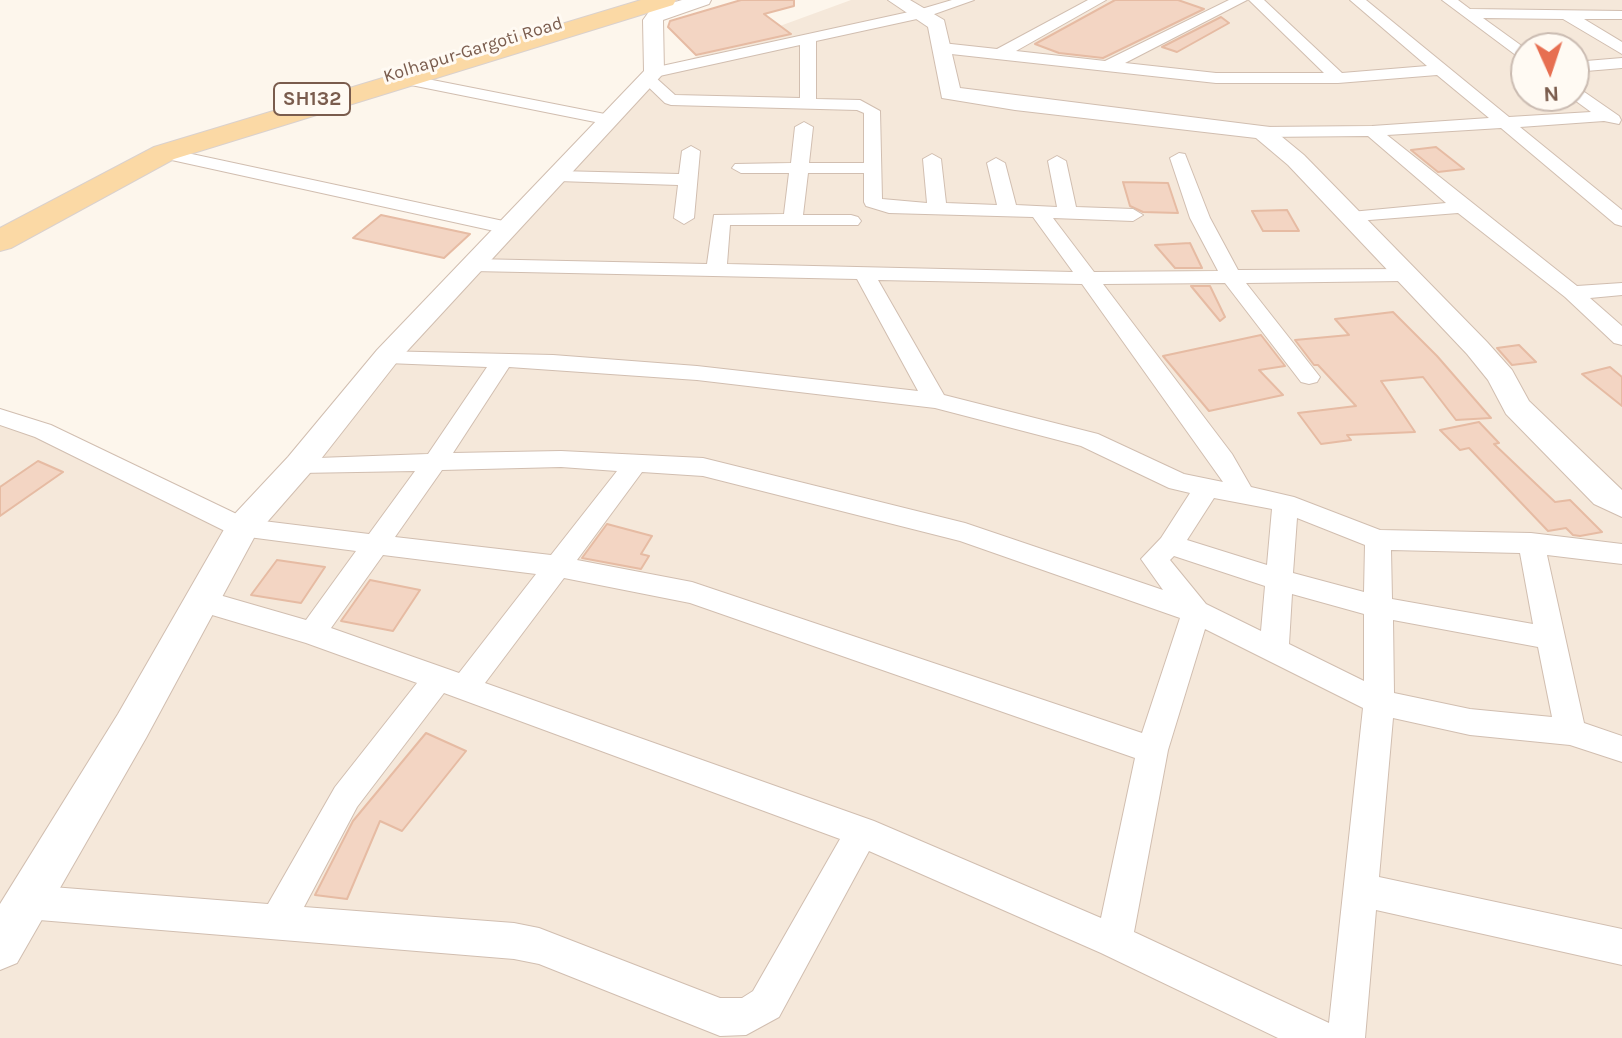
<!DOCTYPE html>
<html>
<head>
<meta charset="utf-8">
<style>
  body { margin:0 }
  #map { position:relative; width:1622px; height:1038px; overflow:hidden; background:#fdf6ec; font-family:Karla,sans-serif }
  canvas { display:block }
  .north { position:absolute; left:1510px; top:32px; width:80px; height:80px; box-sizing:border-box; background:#fffaf3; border:2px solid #cabbb1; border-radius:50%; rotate:177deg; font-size:22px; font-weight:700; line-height:32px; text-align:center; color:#7a5c4d }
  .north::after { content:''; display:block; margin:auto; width:28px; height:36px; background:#e76f51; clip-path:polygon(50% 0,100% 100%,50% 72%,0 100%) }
</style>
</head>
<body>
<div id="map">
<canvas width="1622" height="1038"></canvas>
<div class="north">N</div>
</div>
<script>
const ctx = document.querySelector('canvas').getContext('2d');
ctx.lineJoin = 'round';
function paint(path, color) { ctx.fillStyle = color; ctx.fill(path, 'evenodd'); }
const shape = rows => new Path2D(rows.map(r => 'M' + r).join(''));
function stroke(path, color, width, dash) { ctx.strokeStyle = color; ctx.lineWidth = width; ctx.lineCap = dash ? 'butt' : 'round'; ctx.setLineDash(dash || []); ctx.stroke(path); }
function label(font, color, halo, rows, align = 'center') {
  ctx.font = font + ' Karla,sans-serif'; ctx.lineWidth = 6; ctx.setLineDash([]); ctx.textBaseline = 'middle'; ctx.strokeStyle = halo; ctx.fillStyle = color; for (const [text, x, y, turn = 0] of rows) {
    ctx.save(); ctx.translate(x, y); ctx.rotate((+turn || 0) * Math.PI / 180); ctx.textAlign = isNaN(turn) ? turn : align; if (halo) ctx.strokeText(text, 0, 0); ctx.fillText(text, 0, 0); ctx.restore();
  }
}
const residential = shape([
  [851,0,1622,0,1622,1038,0,1038,0,426,26,425,243,528,654,72],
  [1526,48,1574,48,1574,96,1526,96]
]);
const building = shape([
  [741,0,794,0,794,6,764,14,791,34,696,55,668,27,670,21,741,0],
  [1115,0,1178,0,1204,9,1103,58,1059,53,1035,44,1115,0],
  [1221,17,1229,23,1177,52,1162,47,1221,17],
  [1436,147,1464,169,1438,172,1411,150,1436,147],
  [1123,182,1168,183,1178,213,1143,212,1130,206,1123,182],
  [1287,210,1299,231,1263,231,1252,211,1287,210],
  [381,215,470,234,444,258,353,238,381,215],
  [1190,243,1202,268,1175,268,1155,245,1190,243],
  [1191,286,1210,286,1225,317,1220,321,1191,286],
  [1393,312,1437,356,1491,418,1456,420,1423,377,1381,381,1415,432,1347,435,1351,440,1321,444,1298,413,1356,406,1318,365,1314,365,1295,340,1349,335,1335,319,1393,312],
  [1261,335,1285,366,1259,370,1283,395,1209,411,1163,356,1261,335],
  [1519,345,1536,362,1512,365,1497,348,1519,345],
  [1610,367,1622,377,1622,406,1582,374,1610,367],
  [1479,422,1499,443,1494,444,1555,502,1570,500,1602,532,1580,536,1573,535,1566,528,1548,531,1469,448,1460,450,1440,430,1479,422],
  [38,461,63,472,0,516,0,487,38,461],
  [607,524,652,536,641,554,649,556,641,569,582,558,607,524],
  [277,560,325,567,301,603,251,595,277,560],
  [370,580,420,590,393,631,341,621,370,580],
  [426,733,466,751,402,831,380,821,347,899,315,895,353,821,426,733]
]);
const minor = shape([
  [952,0,974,0,926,17,816,41,816,99,860,100,880,111,882,199,927,203,923,159,932,154,941,159,946,203,997,205,987,163,996,158,1005,163,1016,205,1057,207,1048,161,1057,156,1066,161,1076,207,1133,209,1143,215,1133,221,1053,218,1094,272,1218,271,1190,218,1170,158,1179,153,1185,154,1210,218,1238,270,1404,269,1414,275,1404,281,1246,283,1320,377,1317,382,1309,384,1301,382,1225,283,1103,284,1232,454,1251,487,1294,497,1380,530,1531,533,1622,544,1622,564,1547,555,1584,723,1622,736,1622,762,1570,745,1470,735,1393,718,1379,877,1622,929,1622,965,1376,910,1365,1038,1278,1038,1101,953,869,851,779,1017,746,1035,720,1036,539,964,514,959,27,919,15,914,10,902,15,890,27,885,268,904,335,787,417,683,306,643,192,609,188,601,192,593,202,590,306,620,356,551,233,535,35,437,0,425,0,409,51,425,247,519,369,534,415,471,299,473,290,471,287,465,290,459,428,454,487,367,387,363,379,361,376,356,379,351,553,355,697,366,918,391,857,279,473,271,463,265,473,259,707,264,714,215,784,214,789,173,741,173,732,168,735,164,791,163,795,127,804,122,813,127,809,163,864,163,864,113,857,110,671,105,665,103,640,79,648,74,648,69,918,10,952,0],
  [800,45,800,98,675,95,655,77,800,45],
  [808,173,864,173,864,202,866,206,889,213,1033,217,1073,272,727,264,730,225,858,225,861,221,858,217,851,215,803,215,808,173],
  [878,280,1082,284,1223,482,1184,474,1098,434,944,395,878,280],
  [509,367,697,380,935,408,1081,446,1169,488,1190,493,1161,538,1141,559,1163,590,965,523,703,458,561,451,453,453,509,367],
  [561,467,617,471,551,555,395,537,442,470,561,467],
  [642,472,703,476,960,541,1180,618,1142,733,692,582,577,560,642,472],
  [1214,498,1272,509,1267,565,1187,540,1214,498],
  [1297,518,1365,545,1364,592,1293,573,1297,518],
  [1391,550,1520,553,1533,624,1392,599,1391,550],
  [383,555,536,574,459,673,331,628,383,555],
  [1174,556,1265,586,1261,631,1206,604,1170,560,1174,556],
  [564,578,690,603,1135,758,1101,918,874,821,485,683,564,578],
  [1292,594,1364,614,1364,681,1289,644,1292,594],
  [1393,620,1538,647,1552,717,1470,709,1394,693,1393,620],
  [1205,629,1363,708,1329,1023,1134,932,1168,750,1205,629],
  [444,693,840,839,753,991,742,998,720,998,539,928,514,923,304,907,357,807,444,693],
  [1088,0,1106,0,1016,51,1105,61,1229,0,1247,0,1125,63,1216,73,1324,73,1249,0,1264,0,1342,73,1427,66,1350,0,1366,0,1509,117,1591,112,1569,96,1574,96,1574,87,1580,89,1619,116,1621,120,1619,124,1604,121,1520,127,1622,210,1622,226,1615,224,1501,128,1387,135,1577,286,1622,283,1622,295,1590,298,1622,326,1622,345,1614,343,1565,297,1458,213,1344,222,1341,218,1351,212,1446,203,1368,136,1262,137,1253,132,1262,127,1372,126,1489,118,1437,75,1338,83,1216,83,942,53,934,48,942,43,997,49,1088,0],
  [1442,0,1458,0,1470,9,1622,11,1622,19,1584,19,1622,42,1622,54,1563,19,1483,18,1526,49,1526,61,1521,59,1442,0],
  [1622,58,1622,68,1574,72,1574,62,1622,58],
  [402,74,610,115,618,120,610,125,396,82,396,76,402,74],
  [691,146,700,151,694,218,684,224,674,218,678,185,558,181,549,176,558,171,679,174,682,151,691,146],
  [164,148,508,222,518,228,508,234,158,157,155,153,158,149,164,148]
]);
const tertiary = shape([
  [682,0,711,0,709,4,663,20,664,72,661,76,397,362,310,473,255,536,146,738,17,963,0,970,0,904,118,714,230,519,288,457,377,350,644,71,643,20,651,9,682,0],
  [888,0,910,0,944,20,960,88,1270,127,1304,155,1487,342,1512,370,1529,401,1622,490,1622,517,1594,504,1506,414,1488,380,1467,354,1288,165,1256,138,1015,110,942,98,928,27,888,0]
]);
const primary = shape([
  [641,0,676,0,673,5,174,159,11,248,0,251,0,228,154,147,641,0]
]);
const farStreetnames = [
  ["Kolhapur-Gargoti Road",473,50,-17]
];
const shields = [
  [312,99,76]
];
const shieldNames = [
  ["SH132",312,99]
];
paint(residential, '#f5e8da');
paint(building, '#f3d5c3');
stroke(building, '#e6bba3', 2);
stroke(minor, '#d1beb0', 2);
stroke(tertiary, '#d1beb0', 2);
stroke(primary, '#dad1cd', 2);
paint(minor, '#fff');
paint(tertiary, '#fff');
paint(primary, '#fbd9a5');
label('18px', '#7a5c4d', '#fffaf3', farStreetnames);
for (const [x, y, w] of shields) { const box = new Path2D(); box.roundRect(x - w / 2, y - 16, w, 32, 6); ctx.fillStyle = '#fffaf3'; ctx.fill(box); stroke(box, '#7a5c4d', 2); }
label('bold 20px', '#7a5c4d', null, shieldNames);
</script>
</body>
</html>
